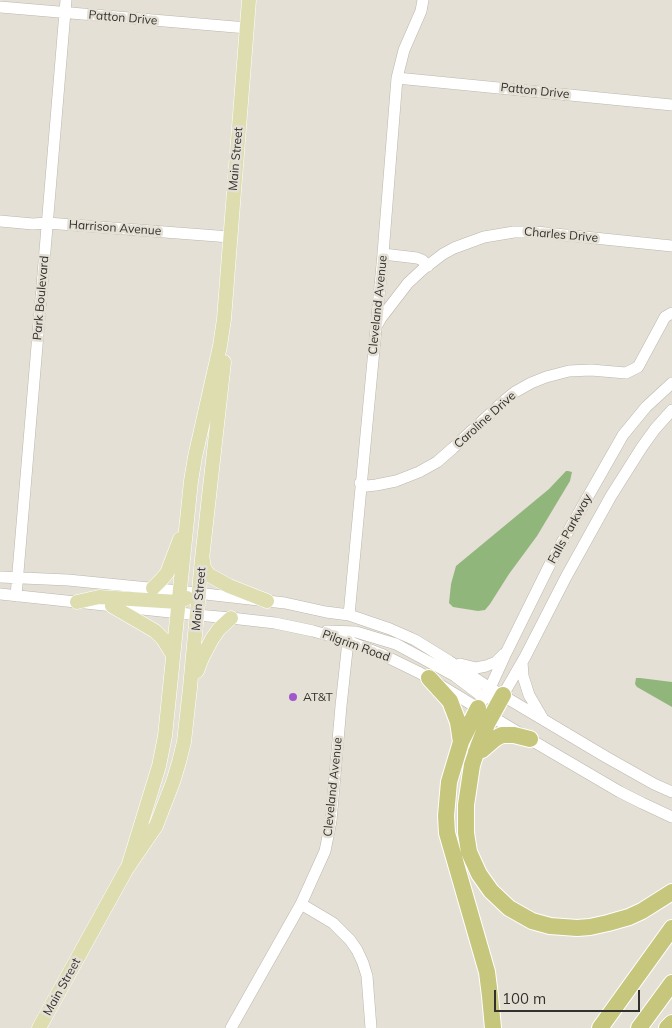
<!DOCTYPE html>
<html>
<head>
<meta charset="utf-8">
<style>
  body { margin:0 }
  #map { position:relative; width:672px; height:1028px; overflow:hidden; background:#e5e0d5; font-family:Mulish,sans-serif }
  canvas { display:block }
  .scale { position:absolute; left:494px; top:990px; width:146px; height:22px; box-sizing:border-box; border:2px solid #32302c; border-top:0; padding-left:6px; font-size:15px; line-height:18px; white-space:nowrap; color:#32302c; -webkit-text-stroke:4px #e5e0d5; paint-order:stroke }
</style>
</head>
<body>
<div id="map">
<canvas width="672" height="1028"></canvas>
<div class="scale">100 m</div>
</div>
<script>
const ctx = document.querySelector('canvas').getContext('2d');
ctx.lineJoin = 'round';
function paint(path, color) { ctx.fillStyle = color; ctx.fill(path, 'evenodd'); }
const shape = rows => new Path2D(rows.map(r => 'M' + r).join(''));
function stroke(path, color, width, dash) { ctx.strokeStyle = color; ctx.lineWidth = width; ctx.lineCap = dash ? 'butt' : 'round'; ctx.setLineDash(dash || []); ctx.stroke(path); }
function label(font, color, halo, rows, align = 'center') {
  ctx.font = font + ' Mulish,sans-serif'; ctx.lineWidth = 5; ctx.setLineDash([]); ctx.textBaseline = 'middle'; ctx.strokeStyle = halo; ctx.fillStyle = color; for (const [text, x, y, turn = 0] of rows) {
    ctx.save(); ctx.translate(x, y); ctx.rotate((+turn || 0) * Math.PI / 180); ctx.textAlign = isNaN(turn) ? turn : align; if (halo) ctx.strokeText(text, 0, 0); ctx.fillText(text, 0, 0); ctx.restore();
  }
}
const water = shape([
  [566,471,568,471,572,472,570,481,537,536,509,574,490,604,485,610,478,611,453,607,449,603,451,584,456,566,549,489],
  [636,678,640,678,672,682,672,707,637,687,635,684]
]);
const minor = shape([
  [0,7,247,28],
  [397,78,672,105],
  [0,221,33,224,47,223,230,237],
  [383,254,417,258,422,260,428,266],
  [377,325,381,318,408,283,422,270,443,254,454,248,484,237,514,232,536,232,672,246],
  [360,483,367,486,376,485,396,481,419,472,437,462,453,448,504,401,515,392,531,383,546,377,569,371,591,370,626,373,638,367,665,317,672,313],
  [0,577,68,580,179,591,285,603,326,612,349,615,390,629,415,640,449,661,490,688,606,757,654,784,672,792],
  [0,594,208,616,231,618,275,623,313,631,348,641,381,654,420,673,509,727,620,792,642,803,672,817],
  [16,596,66,0],
  [349,615,383,254,397,78,404,50,421,11,423,0],
  [327,631,356,632,396,644,455,676,484,698,489,698],
  [522,662,523,676,529,695,543,719],
  [460,664,476,668,486,666,496,662,504,654],
  [503,695,525,657,566,577,611,496,642,447,655,429,672,410],
  [478,708,490,688,506,653,553,558,623,435,646,407,672,383],
  [301,904,333,923,350,940,357,950,363,963,367,976,371,1028],
  [231,1028,301,904,325,851,331,821,341,706,348,641]
]);
const major = shape([
  [203,561,204,568,209,575,229,586,267,601],
  [153,588,162,579,167,573,180,539],
  [77,602,99,597,178,602,187,598],
  [112,606,155,631,163,639,173,655],
  [197,671,202,658,212,639,219,629,231,618],
  [128,867,159,766,165,736,191,481,195,457,220,346,224,319,249,0],
  [39,1028,126,870,145,842,156,826,173,782,179,762,184,742,190,688,202,559,224,362]
]);
const highway = shape([
  [429,678,450,701,458,722,461,742],
  [503,695,487,724,478,747,472,765,466,805,466,833,469,852,479,874,491,891,509,908,532,921,550,926,577,928,590,927,608,923,629,917,642,911,672,892],
  [478,708,461,742,449,782,446,816,447,833,487,972,490,996,493,1028],
  [476,752,482,750,496,738,502,735,514,735,530,739],
  [600,1028,672,928],
  [639,1028,672,983],
  [667,1028,672,1023]
]);
const markers = [
  [293,697,5,"#a057cb"]
];
const streetNames = [
  ["Patton Drive",123,18,5],
  ["Patton Drive",535,91,6],
  ["Main Street",236,159,-85],
  ["Harrison Avenue",115,228,4],
  ["Charles Drive",561,235,5],
  ["Park Boulevard",41,298,-85],
  ["Cleveland Avenue",378,305,-84],
  ["Caroline Drive",485,420,-42],
  ["Falls Parkway",570,529,-61],
  ["Main Street",199,599,-85],
  ["Pilgrim Road",356,646,20],
  ["Cleveland Avenue",333,787,-84],
  ["Main Street",62,987,-61]
];
const poiNames = [
  ["AT&T",303,697]
];
paint(water, '#91b67c');
stroke(minor, '#bbb6ac', 12);
stroke(major, '#fff', 15);
stroke(highway, '#fff', 18);
stroke(minor, '#fff', 11);
stroke(major, '#ddddb0', 14);
stroke(highway, '#c6c67c', 16);
for (const [x, y, r, color] of markers) { const dot = new Path2D(); dot.arc(x, y, r, 0, 2 * Math.PI); ctx.fillStyle = color; ctx.fill(dot); stroke(dot, '#e5e0d5', 2); }
label('12px', '#32302c', '#e5e0d5', streetNames);
label('12px', '#32302c', '#e5e0d5', poiNames, 'left');
</script>
</body>
</html>
